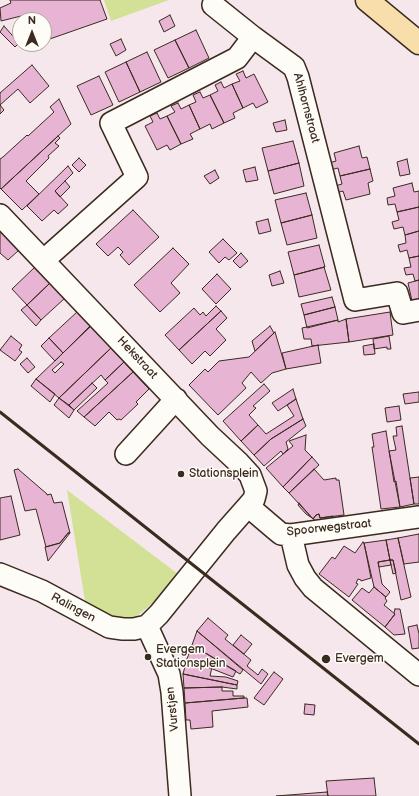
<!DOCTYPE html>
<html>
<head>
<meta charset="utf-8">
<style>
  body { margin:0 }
  #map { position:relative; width:419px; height:796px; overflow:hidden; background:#f6e7ec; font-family:"Balsamiq Sans",sans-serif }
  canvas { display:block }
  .north { position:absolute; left:12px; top:12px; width:40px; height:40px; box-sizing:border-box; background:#fdfcf7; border:1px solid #afa8a0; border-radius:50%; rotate:0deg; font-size:11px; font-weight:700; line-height:16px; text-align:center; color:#3b2a1e }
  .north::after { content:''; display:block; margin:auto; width:14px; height:18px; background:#3b2a1e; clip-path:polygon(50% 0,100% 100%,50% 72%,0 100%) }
</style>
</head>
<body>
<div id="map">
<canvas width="419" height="796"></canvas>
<div class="north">N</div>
</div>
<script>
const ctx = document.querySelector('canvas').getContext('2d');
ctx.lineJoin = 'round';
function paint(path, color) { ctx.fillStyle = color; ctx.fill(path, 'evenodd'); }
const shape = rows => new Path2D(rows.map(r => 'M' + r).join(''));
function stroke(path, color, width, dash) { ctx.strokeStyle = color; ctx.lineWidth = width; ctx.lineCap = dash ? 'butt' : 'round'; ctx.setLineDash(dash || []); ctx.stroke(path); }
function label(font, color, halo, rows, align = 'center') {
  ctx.font = font + ' "Balsamiq Sans",sans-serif'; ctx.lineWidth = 3; ctx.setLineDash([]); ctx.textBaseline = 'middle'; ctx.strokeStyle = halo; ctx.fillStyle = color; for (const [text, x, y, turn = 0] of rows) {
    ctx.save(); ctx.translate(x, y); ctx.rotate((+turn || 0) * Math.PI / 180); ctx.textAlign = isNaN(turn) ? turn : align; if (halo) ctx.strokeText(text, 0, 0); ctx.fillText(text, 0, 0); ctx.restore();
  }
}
const green = shape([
  [104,0,169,0,111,21],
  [67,490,178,574,156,600,137,616,124,623,86,607]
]);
const building = shape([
  [10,0,100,0,107,19,44,41,44,20,23,20,21,16,1,21,0,8,11,3,10,0],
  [170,15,175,26,164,32,159,21,170,15],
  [4,26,19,43,15,47,0,32,4,26],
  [196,30,209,58,189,68,175,40,196,30],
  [121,39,126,50,116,56,110,44,121,39],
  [175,40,189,68,168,78,154,50,175,40],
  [147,52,161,82,140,92,126,62,147,52],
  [126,62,140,92,119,102,105,72,126,62],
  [32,65,49,86,30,103,18,89,0,105,4,110,0,114,0,93,32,65],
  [243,71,246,78,254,74,268,102,256,108,253,103,243,108,232,84,240,81,236,74,243,71],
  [99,76,113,105,91,115,77,86,99,76],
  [221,82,224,88,232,84,243,108,233,113,235,118,224,123,210,95,218,91,215,85,221,82],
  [200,92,203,98,210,95,224,123,212,129,210,124,200,129,189,105,196,102,193,95,200,92],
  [59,99,71,124,1,189,0,188,0,159,3,157,27,135,28,136,54,112,50,107,59,99],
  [178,103,181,109,189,105,200,129,190,134,193,139,181,144,167,116,175,112,171,106,178,103],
  [157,113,160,119,167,116,181,144,170,150,167,145,157,150,145,126,153,122,150,116,157,113],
  [285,120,287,130,276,132,273,123,285,120],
  [58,136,60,138,55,143,59,146,48,156,49,158,26,181,39,194,22,210,1,189,58,136],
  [293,141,299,163,268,171,262,148,293,141],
  [359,146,362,158,367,157,370,169,340,176,338,168,330,170,329,163,336,161,334,153,359,146],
  [79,158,86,165,79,172,72,165,79,158],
  [407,159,410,174,400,176,397,162,407,159],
  [299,163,304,186,274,194,268,171,299,163],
  [68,166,73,173,55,191,68,205,58,214,54,210,42,221,27,206,68,166],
  [255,167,258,180,246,182,243,170,255,167],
  [370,169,373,181,368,183,370,194,346,200,343,191,336,193,335,186,342,184,340,176,370,169],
  [215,170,219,178,210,184,204,176,215,170],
  [65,181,70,187,60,197,55,191,65,181],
  [412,183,414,192,419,191,419,207,397,212,395,204,388,205,387,198,395,196,393,188,412,183],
  [306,193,312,215,281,223,275,200,306,193],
  [419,207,419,231,405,235,403,227,394,229,392,222,399,220,397,212,419,207],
  [133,210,159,237,129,265,120,255,123,252,118,247,108,256,96,244,133,210],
  [312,215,317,238,287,245,281,223,312,215],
  [268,219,271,231,259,234,256,222,268,219],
  [0,230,19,250,8,260,0,253,0,230],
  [419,231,419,256,409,258,407,250,400,252,398,245,406,243,405,235,419,231],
  [223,239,237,253,229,260,225,257,219,263,209,252,223,239],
  [319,245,325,267,294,275,288,252,319,245],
  [173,248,189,264,171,283,180,293,160,312,134,285,173,248],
  [241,253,248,261,240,268,233,261,241,253],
  [419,256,419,280,415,281,413,274,406,275,404,268,411,267,409,258,419,256],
  [35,267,50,283,27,305,12,289,35,267],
  [324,267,331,290,299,297,294,275,324,267],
  [280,271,284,283,272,286,269,275,280,271],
  [217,274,231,289,216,304,202,289,217,274],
  [419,280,419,299,412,301,408,283,419,280],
  [50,283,65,298,41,320,27,305,50,283],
  [332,297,335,307,304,315,301,304,332,297],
  [27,305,41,320,36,326,21,310,27,305],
  [216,306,221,311,179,350,165,335,194,308,200,315,203,312,206,316,216,306],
  [335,307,338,320,307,328,304,315,335,307],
  [221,311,227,318,216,329,226,340,210,356,205,351,192,364,179,350,221,311],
  [77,312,90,326,63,353,49,338,77,312],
  [390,312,393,335,349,342,346,319,390,312],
  [346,319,349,342,312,346,311,339,304,339,302,328,338,320,338,322,346,319],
  [91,326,111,348,59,398,36,379,91,326],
  [61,362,64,364,55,373,52,370,61,362],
  [270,326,274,333,255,351,252,341,270,326],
  [275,332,286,369,272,373,261,383,251,372,242,383,246,388,218,415,189,385,205,369,208,372,219,361,249,357,275,332],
  [11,336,22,345,19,350,22,352,15,361,0,350,11,336],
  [389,336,391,349,387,349,387,347,374,349,373,339,389,336],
  [49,338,63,353,55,361,41,346,49,338],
  [374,344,375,354,364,355,363,346,374,344],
  [318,345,321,363,286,369,282,353,318,345],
  [111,348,124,362,105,380,101,375,69,405,59,398,111,348],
  [27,358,35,367,28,373,20,364,27,358],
  [124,362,133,372,84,417,77,411,108,383,105,380,124,362],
  [133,372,149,389,136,402,138,404,121,420,119,419,117,420,109,412,95,426,84,417,133,372],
  [36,379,55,394,50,402,31,386,36,379],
  [92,383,97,388,74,410,69,405,92,383],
  [264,384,270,391,253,406,256,408,249,415,258,425,241,441,223,421,264,384],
  [293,389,296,399,278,411,272,403,293,389],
  [419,392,419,402,405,404,403,394,419,392],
  [59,398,74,410,69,418,54,405,59,398],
  [296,399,303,419,271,439,254,455,241,441,258,425,266,434,294,416,287,405,296,399],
  [399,406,401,420,387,422,385,408,399,406],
  [303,419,306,426,286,442,288,449,283,454,281,451,264,466,254,455,271,439,303,419],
  [402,426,414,504,400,507,389,451,396,450,393,436,397,436,396,427,402,426],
  [386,431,394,482,396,481,400,507,381,509,372,447,374,447,372,434,386,431],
  [306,435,305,450,312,457,283,487,266,468,293,446,289,441,306,435],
  [312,457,319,465,289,493,283,487,312,457],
  [18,469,47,494,47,495,51,494,54,503,62,502,70,533,68,533,60,543,46,547,36,509,25,511,14,470,18,469],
  [314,469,324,480,336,478,336,480,339,480,344,515,320,518,319,514,316,515,313,519,289,493,314,469],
  [419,477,419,504,414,504,410,478,419,477],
  [11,496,20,535,0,540,0,498,11,496],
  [299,503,313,519,316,515,319,514,320,518,333,516,333,518,316,521,312,518,306,514,298,505,299,503],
  [68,533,70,533,48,561,45,547,60,543,68,533],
  [419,534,419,562,404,564,398,538,419,534],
  [398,538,411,597,401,600,393,560,390,560,386,540,398,538],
  [386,540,390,560,378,562,382,584,390,592,386,597,374,587,364,543,386,540],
  [363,542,364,543,371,578,361,581,361,580,358,579,356,583,358,584,349,597,319,574,332,557,335,559,344,546,355,553,363,542],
  [390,560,393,560,396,573,393,574,390,560],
  [390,560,391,565,379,567,378,562,390,560],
  [374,587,386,597,385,598,387,601,384,605,395,614,385,627,352,600,362,588,369,593,374,587],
  [395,609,400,609,405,634,394,635,385,627,395,614,394,613,395,609],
  [208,618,228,635,225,639,251,660,247,666,258,675,262,669,268,674,261,684,197,631,208,618],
  [417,625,419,634,419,648,412,649,408,627,417,625],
  [197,631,243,670,240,674,192,645,197,631],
  [241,635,252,644,244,654,233,645,241,635],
  [192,645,236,671,233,677,187,659,192,645],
  [187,659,212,667,210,676,226,677,238,681,237,685,183,674,187,659],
  [274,672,283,679,264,705,254,698,274,672],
  [183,674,237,685,237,689,222,687,184,688,183,674],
  [222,687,222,691,233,691,233,696,244,696,244,698,185,703,184,688,222,687],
  [244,698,247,698,248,707,212,711,213,727,191,729,190,720,186,720,185,703,244,698],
  [305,704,315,705,314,715,304,714,305,704],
  [374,778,376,796,328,796,326,781,374,778],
  [327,792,328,796,276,796,327,792]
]);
const minor = shape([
  [213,5,253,37],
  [0,215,210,436,239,463,250,475,256,491,254,499,248,506,226,531,159,614,147,626,134,629,123,629,109,627,42,591,0,574],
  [44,260,137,177,111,123,237,58,253,37,294,67,298,77,355,300,397,293,403,313,419,310],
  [126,454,176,399],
  [248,506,275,529,281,534,291,535,419,517],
  [291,535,298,565,305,578,313,588,419,675],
  [147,626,169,674,172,692,180,796]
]);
const major = shape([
  [367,0,419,43]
]);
const rail = shape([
  [0,412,419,744]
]);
const markers = [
  [181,474,4,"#3b2a1e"],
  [148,657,4,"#3b2a1e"],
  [326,659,5,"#3b2a1e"]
];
const streetNames = [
  ["Ahlhornstraat",306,108,75],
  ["Hekstraat",137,358,47],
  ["Spoorwegstraat",329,528,-6],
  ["Ralingen",73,608,28],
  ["Vurstjen",173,709,-96]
];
const poiNames = [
  ["Stationsplein",189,474],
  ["Evergem",156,650],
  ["Stationsplein",156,664],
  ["Evergem",335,659]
];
paint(green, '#d2e195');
paint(building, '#e7b5d3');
stroke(building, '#3b2a1e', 1);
stroke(minor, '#3b2a1e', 24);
stroke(major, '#3b2a1e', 25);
stroke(minor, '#fdfcf7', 21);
stroke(major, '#f8deab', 22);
stroke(rail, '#3b2a1e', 3);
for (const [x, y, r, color] of markers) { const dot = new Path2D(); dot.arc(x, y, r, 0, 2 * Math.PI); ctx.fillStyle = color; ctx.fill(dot); stroke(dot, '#fdfcf7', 1.5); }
label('12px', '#3b2a1e', '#fdfcf7', streetNames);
label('12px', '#3b2a1e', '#fdfcf7', poiNames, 'left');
</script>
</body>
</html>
